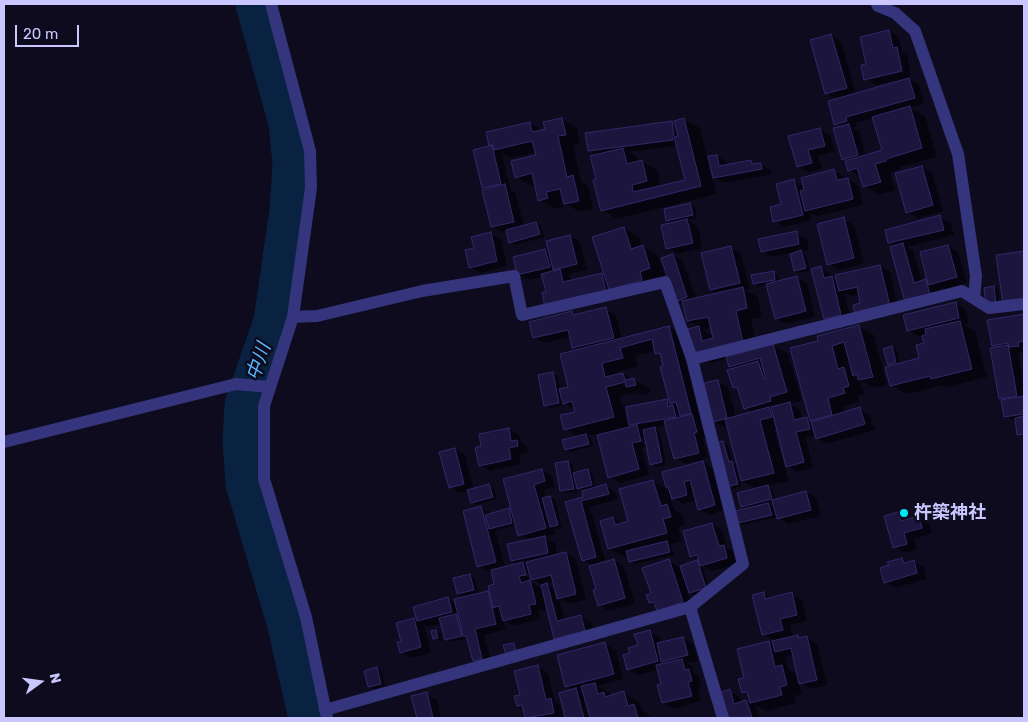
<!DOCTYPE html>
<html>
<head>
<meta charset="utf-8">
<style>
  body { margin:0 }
  #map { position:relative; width:1028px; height:722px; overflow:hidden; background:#0d0b1d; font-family:Rubik,sans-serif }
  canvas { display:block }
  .frame { position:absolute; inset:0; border:5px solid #cac7ff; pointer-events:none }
  .north { position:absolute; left:15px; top:657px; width:50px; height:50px; -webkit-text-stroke:4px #0d0b1d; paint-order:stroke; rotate:76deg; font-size:14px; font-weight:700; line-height:20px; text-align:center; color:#cac7ff }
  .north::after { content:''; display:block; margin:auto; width:18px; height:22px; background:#cac7ff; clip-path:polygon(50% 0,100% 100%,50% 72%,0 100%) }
  .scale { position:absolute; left:15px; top:25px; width:64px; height:22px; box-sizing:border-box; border:2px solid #cac7ff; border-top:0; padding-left:6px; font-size:15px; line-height:18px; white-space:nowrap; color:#cac7ff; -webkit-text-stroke:4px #0d0b1d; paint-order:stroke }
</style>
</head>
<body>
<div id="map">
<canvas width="1028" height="722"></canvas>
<div class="frame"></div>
<div class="north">N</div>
<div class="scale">20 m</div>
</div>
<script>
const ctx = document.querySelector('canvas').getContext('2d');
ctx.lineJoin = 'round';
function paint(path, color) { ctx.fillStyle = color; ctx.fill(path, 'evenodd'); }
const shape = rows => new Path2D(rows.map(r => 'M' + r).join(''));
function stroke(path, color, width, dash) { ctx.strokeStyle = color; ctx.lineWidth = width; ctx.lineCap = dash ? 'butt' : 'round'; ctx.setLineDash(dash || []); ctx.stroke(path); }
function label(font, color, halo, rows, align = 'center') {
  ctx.font = font + ' Rubik,"Noto Sans JP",sans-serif'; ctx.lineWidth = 5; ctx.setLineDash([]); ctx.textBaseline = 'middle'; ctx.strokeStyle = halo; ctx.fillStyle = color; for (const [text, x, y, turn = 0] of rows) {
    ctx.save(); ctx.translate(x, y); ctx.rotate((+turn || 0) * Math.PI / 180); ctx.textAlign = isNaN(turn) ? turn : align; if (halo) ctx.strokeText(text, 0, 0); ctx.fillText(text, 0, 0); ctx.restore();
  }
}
const shadow = shape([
  [888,31,899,37,902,52,907,54,911,76,906,78,919,85,924,104,910,108,925,116,937,157,900,167,901,169,890,173,895,190,879,195,864,186,862,178,849,170,846,160,843,159,841,127,835,124,837,99,826,93,831,35,841,41,856,94,898,82,898,80,876,85,866,79,868,64],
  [874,118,883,151,866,156,859,131,853,128,857,126,856,123],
  [562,119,577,128,580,143,573,145,581,182,588,186,593,209,580,212,565,204,564,200,561,200,563,207,555,209,540,200,536,185,532,186,516,177,537,156,536,152,511,158,502,153,510,189,515,192,524,226,536,223,541,226,544,237,515,245,510,242,507,231,502,232,492,226,487,190,483,188,475,151,493,146,490,145,530,123,543,131],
  [684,120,700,128,716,194,617,219,602,210,598,180,598,155,589,150,671,122,676,125],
  [678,146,686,181,661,187,657,170,642,162,639,162,638,158,628,152],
  [820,129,830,135,835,151,818,156,822,169,808,172,798,166],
  [717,156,727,162,728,165,751,161,757,165,761,164,771,170,772,174,724,183,713,177],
  [922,167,932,173,943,211,917,218,907,212],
  [834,171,844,177,845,180,848,179,858,185,863,205,817,216,810,213,812,220,785,227,774,221,794,181,804,187],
  [690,204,695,207,697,218,687,220,698,226,702,248,678,254,668,248,672,223,667,220],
  [940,217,951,223,954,235,907,247,913,251,922,282,928,280,948,246,958,252,967,283,937,291,940,300,916,307,897,246,891,243,887,231],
  [844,219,854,225,864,263,839,270,829,264],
  [624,228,639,237,642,246,658,255,665,277,657,288,625,298,615,292,547,293,543,277,529,280,518,274,545,251,550,253,570,236,580,242,587,270,569,274,571,281,602,274,606,277],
  [490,233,501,239,507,266,481,273,470,267,475,249],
  [796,233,807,239,809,250,800,251,806,255,810,271,800,273,796,271,791,253,772,257,762,251],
  [731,248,741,254,750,289,745,290,758,297,762,317,751,319,758,349,773,345,788,354,802,401,790,404,800,410,802,419,807,418,811,420,820,342,858,326,874,335,887,385,875,388,860,380,864,394,858,396,859,402,843,406,844,413,860,409,870,415,875,430,827,444,817,438,816,435,806,438,813,468,797,472,787,466,777,428,774,429,789,481,768,486,772,489,776,500,806,492,816,498,821,516,788,524,778,517,743,525,739,523,748,509,742,506,756,489,740,480,742,486,732,489,728,486,716,444,723,442,728,445,733,463,738,466,728,426,724,427,714,421,718,381,728,387,736,417,753,413,745,408,740,391,734,387,734,369,730,367,727,359,711,363,695,354,690,330,700,327,688,321,684,305,677,301,673,255,683,261,696,299,718,294,711,290],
  [711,328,713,336,702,330],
  [774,502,775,508,767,503],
  [880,266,890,272,899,312,862,304,860,294,851,296,844,292,851,320,835,324,825,319,821,268,831,274,832,278,838,281],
  [773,272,778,275,780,282,797,278,807,283,815,317,786,324,776,318,767,285,759,286,754,284],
  [993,288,998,290,1000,307,992,308],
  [956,304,966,310,969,323,964,325,975,331,987,377,947,387,943,385,907,394,891,385,892,366,889,364,892,347,897,350,900,364,921,359,925,344,923,335,918,336,908,330],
  [606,309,616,315,622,339,669,327,684,336,707,438,703,439,708,458,685,464,675,458,667,426,654,428,660,432,666,465,655,467,651,464,647,447,642,448,649,475,620,483,609,477,598,434,588,436,591,438,593,446,570,452,566,450,578,437,565,429,577,413,576,410,562,402,563,405,550,408,545,405,553,373,558,376,560,391,570,388,579,350,573,347,571,337,544,343,534,338,572,313,577,316],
  [656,351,662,356,670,403,667,400,630,424,634,427,629,428,620,396,636,392,643,395,650,393,649,388,623,374,617,375,616,372,638,366,635,356],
  [637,436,646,442,646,445,635,439],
  [1024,315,1024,352,1018,353,1024,389,1024,438,1018,434,1017,422,1005,416,1005,401,1000,398,997,348,993,345,989,321],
  [509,429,519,435,521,443,527,447,528,452,519,454,521,464,490,471,480,465,483,447],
  [455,449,465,455,474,490,489,486,494,489,497,499,476,505,472,502,469,491,460,493,450,487],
  [568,462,573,465,575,474,588,471,592,473,596,488,606,486,616,492,618,499,590,507,606,563,614,560,624,566,635,604,609,611,599,605,593,566,583,560,567,503,585,498,585,492,577,487,578,491,566,493,562,490],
  [703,462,713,468,725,510,709,515,699,509,696,500,683,504,670,496,674,509,682,514,685,525,678,527,682,541,671,544,674,555,635,564,630,561,629,556,625,557,609,549,613,518,623,524,629,522,653,481,668,490,664,472],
  [542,470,552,476,555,487,544,490,546,499,550,498,555,500,562,528,556,529,554,528,555,534,544,537,555,543,557,555,566,553,576,559,586,600,569,604,559,599,565,620,581,616,591,622,595,637,566,644,548,609,538,611,540,619,514,626,503,620,506,629,484,635,492,664,484,666,474,660,467,638,451,642,446,639,442,623,428,627,424,624,431,653,411,658,401,652,402,642,414,619,418,622,415,608,448,599,457,604,465,598,458,594,470,575,475,578,479,594,488,592,491,594,496,585,492,571,488,572,478,566,481,508,492,514,508,510,513,512],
  [516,525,519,535,529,541,512,561,519,565,505,568,496,531],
  [522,570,531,576,531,579,520,573],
  [534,581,542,585,543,589,530,582],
  [554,582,556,590,546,584],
  [898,513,908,519,918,517,929,523,932,533,914,539,917,550,904,553,894,547],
  [712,524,722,530,727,548,734,552,737,564,712,571,702,565,710,591,695,595,687,591,693,608,657,606,650,603,652,594,669,561,679,567,697,562,701,565,700,561,691,556],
  [902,559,909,563,913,562,924,567,927,579,895,588,885,582],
  [764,593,772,598,791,594,802,600,807,621,790,625,793,637,807,638,817,644,827,685,811,689,799,682,802,694,795,696,796,703,767,711,755,705,760,718,728,718,729,691,740,697,742,703,746,701,752,705,750,696,743,692,745,679,769,642,774,646,776,641,763,634],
  [794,655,799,676,789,670,785,657],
  [436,632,441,634,442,641,439,641,435,639],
  [649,632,660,637,661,643,683,638,693,644,698,661,687,663,692,666,694,673,699,676,701,687,698,687,701,701,674,709,663,703,662,685,658,670,638,675,628,669,632,654],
  [605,644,616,650,623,679,598,686,610,693,611,696,624,693,639,702,642,710,649,715,650,718,526,718,524,709,518,705,521,696,538,667,548,673,555,702,564,707,574,690,566,686],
  [584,690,585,695,579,691],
  [377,669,382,672,385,686,374,689,369,686],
  [426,694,437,700,441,718,418,718,413,697]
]);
const river = shape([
  [255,4,288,123,292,164,289,211,273,321,244,405,242,440,245,484,286,622,308,718]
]);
const building = shape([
  [889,30,893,48,897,47,902,71,864,80,861,65,866,64,860,37,889,30],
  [831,34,847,88,825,94,810,40,831,34],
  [909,78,915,98,846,117,847,121,834,125,828,101,909,78],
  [910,106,922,148,886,159,886,161,875,164,881,182,863,187,857,168,848,171,845,161,882,150,872,117,910,106],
  [562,118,566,135,558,136,567,177,573,175,579,201,564,204,560,189,546,192,548,198,538,201,532,173,515,178,511,161,536,155,532,141,494,150,493,145,489,146,486,132,530,122,532,132,545,129,543,122,562,118],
  [684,118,701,186,601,211,593,180,596,179,590,156,623,148,627,164,642,160,647,181,632,185,633,192,685,180,674,137,678,136,674,121,684,118],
  [672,121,674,135,672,136,673,140,588,151,585,133,672,121],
  [849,124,858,155,842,160,833,128,849,124],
  [820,128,825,146,808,150,812,163,797,167,788,136,820,128],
  [492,145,501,184,482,188,473,150,492,145],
  [717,155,719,166,751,160,752,164,761,163,762,169,713,178,708,156,717,155],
  [922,166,933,205,906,213,895,173,922,166],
  [834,169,837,180,848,178,853,199,805,211,800,191,804,190,801,178,834,169],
  [794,179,803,215,773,222,770,207,781,204,776,184,794,179],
  [505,184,514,222,491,227,482,190,505,184],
  [690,203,693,215,666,221,664,209,690,203],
  [940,215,944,230,888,243,885,230,940,215],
  [844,217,854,258,827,265,817,224,844,217],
  [687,219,693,243,666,249,661,225,687,219],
  [536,222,540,234,509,243,506,230,536,222],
  [624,227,631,249,643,245,650,268,640,272,642,280,609,290,592,237,624,227],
  [797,231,799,244,761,252,758,239,797,231],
  [491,232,497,261,469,268,465,250,474,248,471,237,491,232],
  [570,235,577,264,553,270,546,241,570,235],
  [903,243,914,283,926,279,930,295,905,302,890,247,903,243],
  [948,245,957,277,928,285,920,252,948,245],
  [731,246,740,283,710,290,701,253,731,246],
  [545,249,550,267,517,275,513,257,545,249],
  [801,250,806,268,794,271,790,254,801,250],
  [1024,251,1024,301,1003,304,996,255,1024,251],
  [673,254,687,297,676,302,661,258,673,254],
  [880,265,890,306,855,315,853,305,860,303,857,287,839,291,835,275,880,265],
  [821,266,824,278,832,276,841,315,824,319,811,269,821,266],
  [560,269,563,282,602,273,606,293,545,308,542,292,546,292,541,274,560,269],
  [774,271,775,280,753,284,751,275,774,271],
  [797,276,806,311,775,319,766,284,797,276],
  [994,286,996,305,986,306,984,288,994,286],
  [743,287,747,308,736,311,743,343,694,355,688,329,699,326,702,341,713,338,708,317,687,321,682,301,743,287],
  [956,302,959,318,907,331,903,315,956,302],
  [606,307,614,338,572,348,568,330,533,338,529,322,572,311,573,315,606,307],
  [1024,314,1024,341,1018,342,1019,346,1009,347,1008,343,992,346,987,320,1024,314],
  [960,321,972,369,931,379,930,376,890,386,885,367,919,358,916,345,924,343,922,336,926,334,925,329,960,321],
  [859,325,873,377,858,380,857,374,853,376,844,342,832,346,838,369,844,367,849,386,843,388,845,393,828,398,832,415,810,421,790,348,818,341,817,336,859,325],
  [669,326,691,413,680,416,676,402,670,404,660,367,663,366,660,353,655,354,652,339,620,348,623,358,602,363,605,377,623,373,625,380,634,378,636,385,626,387,625,382,606,387,614,417,564,430,560,415,575,412,572,401,563,404,559,389,568,387,560,354,669,326],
  [773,344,787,392,770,397,771,401,744,409,737,387,733,388,727,370,758,361,764,379,766,379,760,358,729,367,726,357,773,344],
  [1008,345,1017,396,999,399,990,348,1008,345],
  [892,346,896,362,888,365,883,349,892,346],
  [553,372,559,403,544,406,538,375,553,372],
  [718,380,727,418,713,422,704,383,718,380],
  [1024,396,1024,414,1004,417,1001,400,1024,396],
  [667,399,668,406,673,405,676,417,629,425,626,407,667,399],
  [790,402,794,420,807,417,810,429,796,432,804,462,786,467,771,407,790,402],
  [769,407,772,417,760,420,774,473,741,481,725,419,769,407],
  [860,407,865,424,816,439,811,422,860,407],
  [692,414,697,432,694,433,699,453,674,459,664,421,692,414],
  [1024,416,1024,434,1017,435,1015,418,1024,416],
  [637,425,641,441,632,443,639,469,608,478,597,435,637,425],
  [655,427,662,462,650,465,643,430,655,427],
  [509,428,511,441,517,440,518,446,509,448,511,459,479,466,475,448,481,446,479,434,509,428],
  [586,434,589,444,565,450,562,440,586,434],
  [723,441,729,462,732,461,738,484,727,487,715,443,723,441],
  [455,448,464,484,449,488,439,452,455,448],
  [568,461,574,489,560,491,555,463,568,461],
  [703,461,715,505,698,510,690,480,684,482,687,495,672,499,668,487,666,487,662,472,703,461],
  [542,469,545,481,534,485,546,528,518,536,503,479,542,469],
  [588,469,592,485,577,489,573,473,588,469],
  [653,480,661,506,667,504,671,517,663,519,667,533,608,549,600,521,613,517,615,525,628,521,619,489,653,480],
  [489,484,493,497,471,503,467,490,489,484],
  [606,484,609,494,581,501,596,557,582,561,565,502,583,497,582,491,606,484],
  [768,485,772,499,741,507,737,493,768,485],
  [806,491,811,510,777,519,772,500,806,491],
  [550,496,558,525,550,527,542,498,550,496],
  [768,503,772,515,738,523,735,511,768,503],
  [481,506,496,562,477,567,463,511,481,506],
  [509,508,512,523,489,529,485,515,509,508],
  [898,512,901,521,919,516,922,528,904,533,907,544,893,548,884,516,898,512],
  [712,523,719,546,724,545,727,558,700,566,697,555,690,557,683,531,712,523],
  [545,536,548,553,511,561,507,544,545,536],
  [667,541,670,552,629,562,626,551,667,541],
  [566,552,576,594,557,599,551,575,531,580,526,562,566,552],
  [902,558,904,563,914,560,917,573,884,583,880,568,889,565,887,562,902,558],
  [614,559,625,598,598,606,593,590,596,589,589,566,614,559],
  [669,559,683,602,657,611,654,602,649,603,646,595,651,593,642,568,669,559],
  [697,560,706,588,689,593,680,566,697,560],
  [523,562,526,575,519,576,521,583,530,580,536,604,529,605,531,614,503,621,499,606,493,608,488,586,494,584,491,570,523,562],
  [470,574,474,590,457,594,453,578,470,574],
  [547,583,557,621,581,615,585,631,554,639,541,585,547,583],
  [488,591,496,624,475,629,482,659,473,661,466,636,463,636,454,599,488,591],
  [764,592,765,599,792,592,797,615,780,619,783,630,762,635,752,595,764,592],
  [448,597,452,612,417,621,413,607,448,597],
  [456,614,462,636,445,640,439,618,456,614],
  [414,618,421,647,400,653,397,642,401,642,396,623,414,618],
  [436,630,438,638,433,639,431,631,436,630],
  [650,630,658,661,627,670,623,655,630,653,628,648,638,645,634,634,650,630],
  [798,635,798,638,807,636,817,680,799,684,791,648,775,652,772,641,798,635],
  [683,637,688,655,661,662,657,643,683,637],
  [769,641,775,667,782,665,787,685,780,687,782,695,750,703,747,692,742,693,738,679,744,678,737,649,769,641],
  [605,642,614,674,565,687,557,655,605,642],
  [514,643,516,652,506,655,503,645,514,643],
  [682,659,685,670,689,669,692,681,688,682,692,696,662,703,657,685,661,684,656,665,682,659],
  [538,665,546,700,551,698,554,713,525,718,522,705,517,706,514,696,520,695,514,671,538,665],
  [377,667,381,684,368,687,364,671,377,667],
  [595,683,598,694,604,692,605,697,624,691,628,706,634,704,638,718,588,718,590,718,581,686,595,683],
  [576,688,584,718,565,718,559,693,576,688],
  [730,689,734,704,746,700,752,717,727,718,719,693,730,689],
  [427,692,433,718,417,718,411,696,427,692]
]);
const minor = shape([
  [271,4,310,151,311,188,293,317,264,406,264,479,306,617,327,718],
  [877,4,878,6,895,13,915,31,958,154,976,276,974,298],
  [293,317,317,316,422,291,514,276,522,315,665,282,692,359,743,564,690,607,325,710],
  [692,359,962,291,989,308,1024,304],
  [4,442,236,384,270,387],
  [690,607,723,718]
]);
const markers = [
  [904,513,5,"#00e6f2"]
];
const poiNames = [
  ["杵築神社",914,513]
];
const waterNames = [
  ["中川",259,362,-71]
];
paint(shadow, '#0007');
stroke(river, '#0a2241', 39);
paint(building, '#1c163e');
stroke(building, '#31286b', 1);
stroke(minor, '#34357d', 12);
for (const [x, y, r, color] of markers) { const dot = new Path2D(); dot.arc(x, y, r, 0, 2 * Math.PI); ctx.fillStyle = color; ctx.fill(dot); stroke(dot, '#0d0b1d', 2); }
label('bold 18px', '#cac7ff', '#0d0b1d', poiNames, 'left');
label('italic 19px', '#55b9ff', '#0d0b1d', waterNames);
</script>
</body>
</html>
